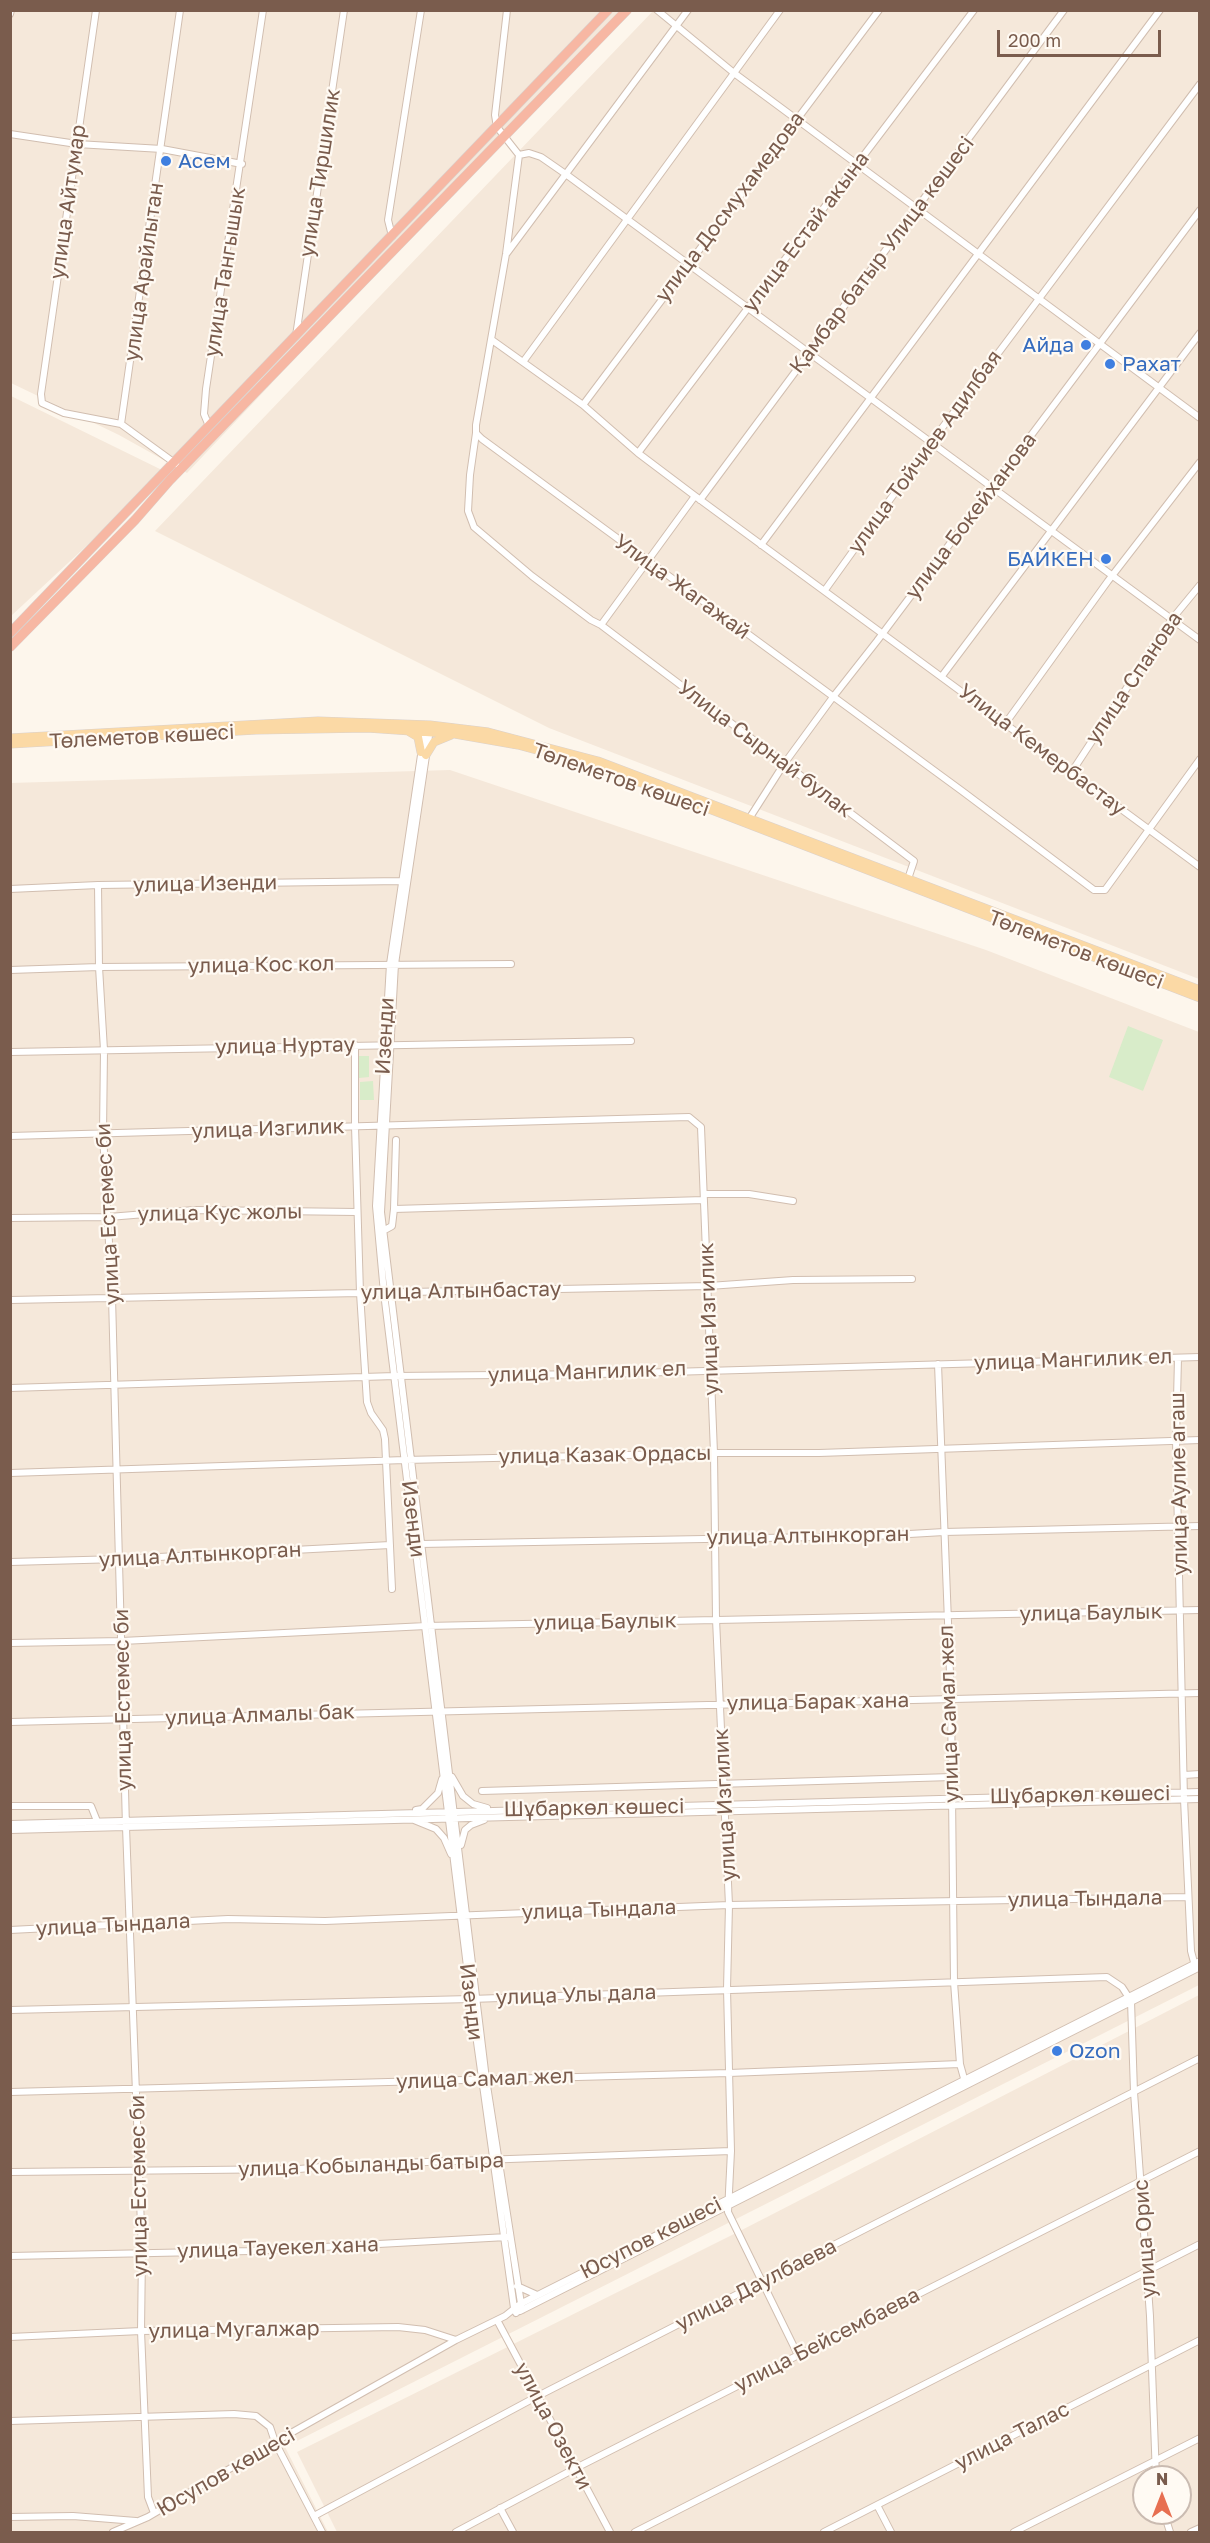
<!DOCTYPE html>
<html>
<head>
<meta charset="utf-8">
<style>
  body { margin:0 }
  #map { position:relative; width:1210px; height:2543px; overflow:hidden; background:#fdf6ec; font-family:"Golos Text",sans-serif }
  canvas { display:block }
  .frame { position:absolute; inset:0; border:12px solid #7a5c4d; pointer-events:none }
  .north { position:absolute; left:1132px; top:2465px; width:60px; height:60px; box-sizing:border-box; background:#fffaf3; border:2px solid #cabbb1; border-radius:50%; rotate:0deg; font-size:16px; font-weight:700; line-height:24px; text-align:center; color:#7a5c4d }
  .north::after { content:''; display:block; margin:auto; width:21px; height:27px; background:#e76f51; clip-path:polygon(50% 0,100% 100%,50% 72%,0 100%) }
  .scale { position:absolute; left:997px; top:30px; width:164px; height:27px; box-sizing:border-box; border:3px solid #7a5c4d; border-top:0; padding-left:8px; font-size:18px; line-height:21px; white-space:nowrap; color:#7a5c4d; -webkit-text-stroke:4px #fffaf3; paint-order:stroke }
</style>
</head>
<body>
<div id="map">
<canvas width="1210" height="2543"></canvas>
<div class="frame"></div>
<div class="north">N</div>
<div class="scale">200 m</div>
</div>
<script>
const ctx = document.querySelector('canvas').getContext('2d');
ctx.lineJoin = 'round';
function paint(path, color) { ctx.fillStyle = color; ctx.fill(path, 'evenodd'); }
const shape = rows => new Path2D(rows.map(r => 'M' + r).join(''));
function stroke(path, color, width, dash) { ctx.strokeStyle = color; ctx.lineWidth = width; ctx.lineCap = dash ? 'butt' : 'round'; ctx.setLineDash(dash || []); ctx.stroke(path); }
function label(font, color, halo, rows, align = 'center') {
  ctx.font = font + ' "Golos Text",sans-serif'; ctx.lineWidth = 4.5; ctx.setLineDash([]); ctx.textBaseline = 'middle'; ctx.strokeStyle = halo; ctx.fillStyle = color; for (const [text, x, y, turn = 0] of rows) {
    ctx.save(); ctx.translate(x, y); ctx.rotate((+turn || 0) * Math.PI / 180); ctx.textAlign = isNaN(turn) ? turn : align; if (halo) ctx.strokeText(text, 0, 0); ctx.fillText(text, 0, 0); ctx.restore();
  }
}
const residential = shape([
  [10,11,623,11,187,473,119,435,11,383],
  [653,11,1199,11,1199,979,549,728,155,531],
  [11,396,166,472,11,616],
  [450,770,986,950,1199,1032,1199,1985,285,2447,328,2532,11,2532,10,783],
  [1199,1995,1199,2532,337,2532,297,2452,734,2234],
  [1144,2477,1180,2477,1180,2513,1144,2513]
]);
const green = shape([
  [1128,1026,1163,1040,1143,1091,1109,1077],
  [359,1056,369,1056,369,1077,359,1078],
  [373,1081,374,1100,360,1100,360,1082]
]);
const minor = shape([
  [96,10,41,394,42,403,64,413,121,424],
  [507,10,495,115,497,127,519,155,529,153,541,157,567,175,1200,640],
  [657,10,734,73,1200,418],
  [10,14,11,10],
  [10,134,77,144,162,149,242,164],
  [519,155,506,254,476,425,476,433,482,439,962,791,1094,890,1105,890,1200,759],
  [392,236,388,220,421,10],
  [507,253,688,10],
  [296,336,344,10],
  [492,340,583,405,638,453,695,496,1200,867],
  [523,362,780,10],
  [583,405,879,10],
  [209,426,204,414,206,389,263,10],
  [476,433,470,475,468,511,474,527,532,576,591,620,601,625,695,496],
  [638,453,974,10],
  [176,464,121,424,180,10],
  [700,500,1064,10],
  [761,545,1160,10],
  [825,590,930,444,1200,84],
  [601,625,914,861,908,879],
  [942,676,1200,333],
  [1005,724,1108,581,1200,462],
  [425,728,390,964,376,1206,384,1293,471,1999,514,2308,516,2313],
  [430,729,395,964,381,1212,486,2079,522,2310],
  [1071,773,1172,619,1200,585],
  [747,822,784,764,833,697,877,641,1200,210],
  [98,885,99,967,104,1050,103,1134,112,1297,126,1827,142,2253,141,2331,148,2497,154,2513],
  [10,889,98,885,403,881],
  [10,970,99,967,511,964],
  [355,1045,355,1126,360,1293,367,1402,371,1413,383,1430,385,1439,392,1589],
  [10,1052,631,1041],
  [10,1136,689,1117,701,1127,714,1453,716,1619,729,1905,727,1989,731,2151,728,2212,798,2355],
  [704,1194,749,1194,793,1201],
  [394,1209,396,1140],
  [10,1218,109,1217,194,1210,357,1212],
  [381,1232,392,1226,394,1209,704,1200],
  [10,1300,709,1286,793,1280,912,1279],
  [1178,1358,1176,1440,1184,1799,1191,1951,1195,1966],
  [938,1364,951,1699,954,1982,960,2064,965,2082],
  [10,1388,395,1376,599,1374,1200,1357],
  [10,1473,405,1460,714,1453,819,1453,1200,1440],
  [420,1544,875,1536,944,1532,1200,1526],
  [10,1562,120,1559,390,1545],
  [10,1643,122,1641,426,1626,1200,1610],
  [10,1722,1200,1693],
  [1184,1775,1200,1774],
  [452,1777,463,1796,473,1804,487,1808],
  [482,1791,952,1777],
  [10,1806,91,1806,97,1821],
  [416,1810,422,1809,438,1793,442,1779],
  [414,1820,436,1829,444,1838,451,1854],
  [10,1824,1200,1792],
  [10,1830,1200,1799],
  [461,1845,465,1830,471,1825,484,1820],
  [10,1930,228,1919,325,1921,729,1905,1188,1897],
  [10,2010,471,1999,1107,1977,1122,1987,1131,2001,1134,2092,1150,2316,1156,2477],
  [10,2092,729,2073,960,2064],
  [10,2172,299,2169,344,2165,731,2151],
  [10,2256,250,2251,507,2237],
  [517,2286,537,2295],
  [520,2311,1200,1967],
  [497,2320,610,2532],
  [10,2337,141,2331,398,2327,425,2330,456,2340],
  [10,2421,234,2414,256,2416,270,2427,275,2442,322,2532],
  [877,2505,891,2532],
  [500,2508,513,2532],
  [1164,2513,1170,2532],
  [314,2516,536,2397,1200,2058],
  [10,2517,73,2516,136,2521],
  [113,2532,148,2517,275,2442,456,2340,505,2316,520,2304,1200,1961],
  [456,2532,576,2468,1200,2151],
  [635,2532,1200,2244],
  [824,2532,1200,2340],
  [1014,2532,1200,2438],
  [1191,2532,1200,2528]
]);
const major = shape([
  [408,731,418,737,421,752],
  [10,738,318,721,430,725,488,732,598,761,1200,990],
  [10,744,256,730,367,728,455,734,518,745,570,759,626,777,1200,998],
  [426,755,434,742,451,735]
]);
const highway = shape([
  [10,633,608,10],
  [10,647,135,520,170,480,627,10]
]);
const markers = [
  [166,161,6,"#3f7fe0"],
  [1086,345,6,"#3f7fe0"],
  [1110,364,6,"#3f7fe0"],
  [1106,559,6,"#3f7fe0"],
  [1057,2051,6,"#3f7fe0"]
];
const shopNames = [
  ["Асем",178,161],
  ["Айда",1074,345,"right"],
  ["Рахат",1122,364],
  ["БАЙКЕН",1094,559,"right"],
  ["Ozon",1069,2051]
];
const streetNames = [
  ["улица Тиршилик",320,173,-81],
  ["улица Айтумар",68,202,-82],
  ["улица Досмухамедова",730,207,-53],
  ["улица Естай акына",806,232,-53],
  ["Қамбар батыр Улица көшесі",882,255,-53],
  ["улица Арайлытан",144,272,-82],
  ["улица Тангышык",225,272,-81],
  ["улица Тойчиев Адилбая",925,452,-54],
  ["улица Бокейханова",971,516,-53],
  ["Улица Жагажай",682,587,36],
  ["улица Спанова",1134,678,-56],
  ["Төлеметов көшесі",142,737,-3],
  ["Улица Сырнай булак",765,749,37],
  ["Улица Кемербастау",1042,750,37],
  ["Төлеметов көшесі",621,780,19],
  ["улица Изенди",205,884,-1],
  ["Төлеметов көшесі",1076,950,21],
  ["улица Кос кол",261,965,-1],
  ["Изенди",385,1036,-87],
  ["улица Нуртау",285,1046,-1],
  ["улица Изгилик",268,1129,-2],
  ["улица Кус жолы",220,1213,-1],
  ["улица Естемес би",108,1214,-93],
  ["улица Алтынбастау",461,1291,-1],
  ["улица Изгилик",709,1319,-92],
  ["улица Мангилик ел",1073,1360,-2],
  ["улица Мангилик ел",587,1372,-2],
  ["улица Казак Ордасы",605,1455,-1],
  ["улица Аулие агаш",1179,1484,-91],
  ["Изенди",413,1519,83],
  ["улица Алтынкорган",808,1536,-1],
  ["улица Алтынкорган",200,1555,-3],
  ["улица Баулык",1091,1613,-1],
  ["улица Баулык",605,1622,-1],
  ["улица Естемес би",123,1700,-91],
  ["улица Барак хана",818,1702,-1],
  ["улица Самал жел",949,1714,-92],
  ["улица Алмалы бак",260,1715,-2],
  ["Шұбаркөл көшесі",1080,1795,-1],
  ["улица Изгилик",725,1805,-93],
  ["Шұбаркөл көшесі",594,1808,-1],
  ["улица Тындала",1085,1899,-1],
  ["улица Тындала",599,1910,-2],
  ["улица Тындала",113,1925,-3],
  ["улица Улы дала",576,1995,-2],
  ["Изенди",471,2002,83],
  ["улица Самал жел",485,2079,-2],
  ["улица Кобыланды батыра",371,2165,-2],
  ["улица Естемес би",139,2186,-91],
  ["Юсупов көшесі",651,2238,-27],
  ["улица Орис",1145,2239,-94],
  ["улица Тауекел хана",278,2248,-2],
  ["улица Даулбаева",756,2285,-27],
  ["улица Мугалжар",234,2330,-1],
  ["улица Бейсембаева",827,2340,-27],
  ["улица Озекти",553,2426,62],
  ["улица Талас",1012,2436,-27],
  ["Юсупов көшесі",226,2472,-30]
];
paint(residential, '#f5e8da');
paint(green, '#d8ecc9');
stroke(minor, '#d1beb0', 8);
stroke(major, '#dad1cd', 9);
stroke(highway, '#dad1cd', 10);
stroke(minor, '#fff', 6);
stroke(major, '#fbd9a5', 8);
stroke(highway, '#f7b7a3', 9);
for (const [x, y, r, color] of markers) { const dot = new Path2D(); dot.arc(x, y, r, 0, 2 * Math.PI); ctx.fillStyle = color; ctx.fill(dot); stroke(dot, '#fffaf3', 2); }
label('21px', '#366cbe', '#fffaf3', shopNames, 'left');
label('21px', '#7a5c4d', '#fffaf3', streetNames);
</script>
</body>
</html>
